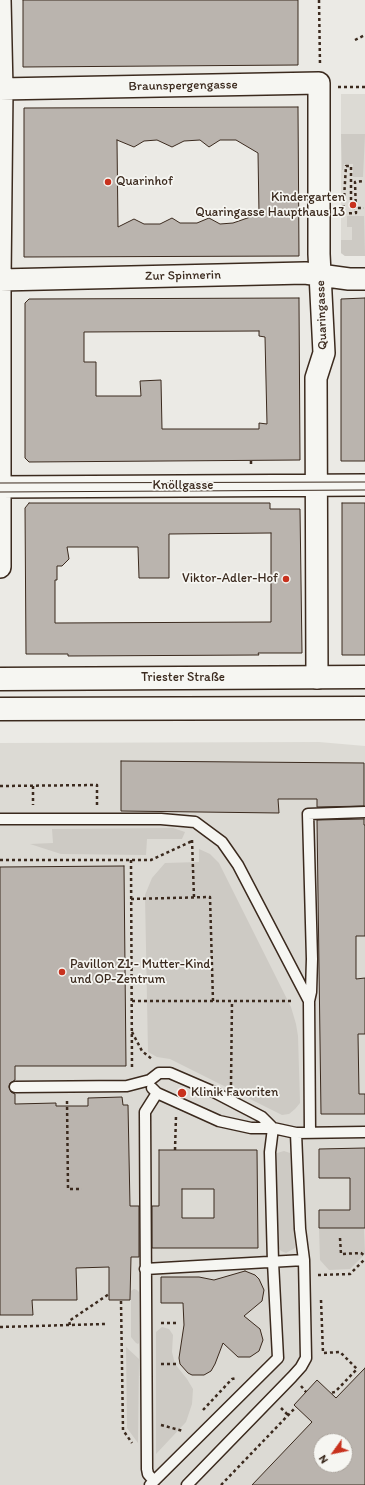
<!DOCTYPE html>
<html>
<head>
<meta charset="utf-8">
<style>
  body { margin:0 }
  #map { position:relative; width:365px; height:1485px; overflow:hidden; background:#ebeae5; font-family:Itim,sans-serif }
  canvas { display:block }
  .north { position:absolute; left:313px; top:1433px; width:40px; height:40px; box-sizing:border-box; background:#f6f6f2; border:1px solid #aba49d; border-radius:50%; rotate:237deg; font-size:11px; font-weight:700; line-height:16px; text-align:center; color:#3b2a1e }
  .north::after { content:''; display:block; margin:auto; width:14px; height:18px; background:#c8321e; clip-path:polygon(50% 0,100% 100%,50% 72%,0 100%) }
</style>
</head>
<body>
<div id="map">
<canvas width="365" height="1485"></canvas>
<div class="north">N</div>
</div>
<script>
const ctx = document.querySelector('canvas').getContext('2d');
ctx.lineJoin = 'round';
function paint(path, color) { ctx.fillStyle = color; ctx.fill(path, 'evenodd'); }
const shape = rows => new Path2D(rows.map(r => 'M' + r).join(''));
function stroke(path, color, width, dash) { ctx.strokeStyle = color; ctx.lineWidth = width; ctx.lineCap = dash ? 'butt' : 'round'; ctx.setLineDash(dash || []); ctx.stroke(path); }
function label(font, color, halo, rows, align = 'center') {
  ctx.font = font + ' Itim,sans-serif'; ctx.lineWidth = 3.5; ctx.setLineDash([]); ctx.textBaseline = 'middle'; ctx.strokeStyle = halo; ctx.fillStyle = color; for (const [text, x, y, turn = 0] of rows) {
    ctx.save(); ctx.translate(x, y); ctx.rotate((+turn || 0) * Math.PI / 180); ctx.textAlign = isNaN(turn) ? turn : align; if (halo) ctx.strokeText(text, 0, 0); ctx.fillText(text, 0, 0); ctx.restore();
  }
}
const built = shape([
  [341,94,365,94,365,256,345,256,341,253],
  [319,742,365,746,365,1485,0,1485,0,743],
  [321,1441,345,1441,345,1465,321,1465]
]);
const green = shape([
  [341,134,365,134,363,177,353,177,353,164,344,164,343,170,342,170],
  [347,216,364,216,365,256,345,256,341,253,341,240,352,240,352,227,347,227],
  [173,828,185,832,182,839,147,839,146,855,61,854,30,844,53,843,52,829],
  [199,849,210,854,219,863,291,1007,296,1024,298,1036,300,1103,295,1109,289,1114,282,1115,170,1059,157,1057,148,1052,145,895,152,878,165,863,199,862],
  [284,1151,290,1153,295,1248,286,1253,281,1251,277,1246,277,1153],
  [319,1228,364,1228,365,1254,350,1269,329,1270,320,1260],
  [134,1289,137,1290,139,1292,139,1343,138,1344,136,1343,131,1337,131,1291],
  [162,1327,169,1329,173,1335,172,1352,175,1364,187,1379,193,1389,192,1404,186,1422,156,1454,156,1332],
  [126,1347,139,1359,138,1443,127,1428]
]);
const building = shape([
  [23,0,298,0,298,65,23,67,23,0],
  [298,107,299,256,24,257,24,108,298,107],
  [117,140,134,147,144,141,157,140,172,147,184,141,200,140,209,147,220,140,236,140,258,153,259,214,233,223,220,224,209,218,197,223,180,223,172,218,160,224,144,224,134,219,118,227,117,140],
  [299,298,300,460,29,462,25,458,25,303,29,299,299,298],
  [259,331,259,336,265,337,267,424,259,423,259,429,162,429,161,380,140,381,141,396,96,396,96,362,84,362,84,332,259,331],
  [365,298,365,461,341,461,341,299,365,298],
  [29,503,270,503,270,509,300,509,302,653,258,653,259,655,68,656,68,654,26,654,25,508,29,503],
  [271,533,271,622,55,623,55,580,57,580,57,566,62,566,69,559,67,547,138,547,139,578,169,578,169,534,271,533],
  [342,503,365,503,365,655,342,655,342,503],
  [121,761,364,763,364,806,317,807,317,799,278,799,279,813,121,811,121,761],
  [364,819,364,825,365,825,365,936,356,936,356,979,365,978,365,1034,358,1034,359,1094,365,1094,365,1114,321,1114,317,820,364,819],
  [124,866,126,1066,15,1066,15,1080,10,1083,9,1087,11,1092,15,1094,15,1104,56,1103,56,1106,88,1106,88,1098,122,1097,123,1105,128,1105,130,1206,139,1206,139,1257,131,1257,130,1300,109,1300,109,1267,76,1268,77,1300,32,1300,33,1315,0,1315,0,867,124,866],
  [365,1148,365,1228,319,1228,319,1210,350,1210,350,1178,319,1178,319,1149,365,1148],
  [159,1150,257,1150,258,1248,152,1248,152,1206,159,1206,159,1150],
  [182,1189,214,1189,214,1218,182,1218,182,1189],
  [245,1271,255,1275,259,1279,264,1290,262,1301,244,1316,260,1329,263,1340,259,1351,250,1357,238,1357,223,1343,215,1364,211,1371,204,1375,192,1375,188,1373,180,1364,179,1358,184,1325,183,1303,161,1303,161,1277,199,1277,214,1280,245,1271],
  [365,1368,365,1485,252,1485,312,1422,294,1405,306,1392,317,1380,336,1398,365,1368],
  [321,1441,345,1441,345,1465,321,1465,321,1441]
]);
const path = shape([
  [319,0,320,65],
  [355,40,365,35],
  [338,87,365,87],
  [337,214,356,213,355,182,364,181],
  [343,214,346,166,351,166,351,208,364,208],
  [251,461,251,467],
  [0,786,97,785,97,806],
  [33,786,33,805],
  [192,840,194,897],
  [0,860,151,860,192,841],
  [131,860,132,1070],
  [131,899,210,897,213,1001],
  [132,1001,293,1001],
  [132,1032,142,1051,153,1060],
  [231,1085,232,1001],
  [67,1101,68,1189,82,1189],
  [175,1150,176,1116],
  [340,1238,341,1254,361,1253,365,1256],
  [318,1275,350,1274,365,1259],
  [321,1300,323,1353,340,1352,357,1369,335,1392,330,1393],
  [121,1301,123,1430,132,1443],
  [161,1323,178,1323],
  [70,1325,69,1321,109,1294],
  [0,1327,105,1324],
  [161,1364,178,1364],
  [301,1386,306,1392],
  [281,1408,288,1415],
  [203,1410,232,1379,237,1378],
  [161,1425,183,1431],
  [221,1485,296,1407]
]);
const service = shape([
  [0,819,161,819,195,822,222,842,238,865,309,1001],
  [15,1087,127,1086,150,1080,159,1073,170,1073,214,1092,262,1117,273,1128],
  [152,1088,157,1093,219,1121,251,1128,273,1128,296,1133,365,1132],
  [310,1133,309,1001,311,992,312,959,308,814,365,812],
  [145,1269,304,1260],
  [154,1481,148,1474,147,1469,145,1112,157,1093],
  [150,1485,278,1358,273,1262,270,1152,273,1128],
  [187,1485,292,1377,301,1367,306,1358,304,1260,300,1229,296,1133]
]);
const minor = shape([
  [0,89,319,83,319,254,324,353,316,378,317,678],
  [0,280,305,273,349,279,365,279],
  [0,487,365,485],
  [0,567,0,280,2,89,0,0]
]);
const primary = shape([
  [0,679,365,677],
  [0,709,365,708]
]);
const tram = shape([
  [0,483,365,482],
  [0,492,365,490]
]);
const markers = [
  [108,182,4,"#c8321e"],
  [353,205,4,"#c8321e"],
  [286,579,4,"#c8321e"],
  [62,972,4,"#c8321e"],
  [182,1093,5,"#c8321e"]
];
const streetNames = [
  ["Braunspergengasse",183,86,-1],
  ["Zur Spinnerin",183,276,-1],
  ["Quaringasse",322,315,-92],
  ["Knöllgasse",183,486],
  ["Triester Straße",183,678]
];
const poiNames = [
  ["Quarinhof",116,182],
  ["Kindergarten",345,198,"right"],
  ["Quaringasse Haupthaus 13",345,213,"right"],
  ["Viktor-Adler-Hof",278,579,"right"],
  ["Pavillon Z1 - Mutter-Kind",70,965],
  ["und OP-Zentrum",70,980],
  ["Klinik Favoriten",191,1093]
];
paint(built, '#dcdad4');
paint(green, '#cdcac4');
paint(building, '#bab4ae');
stroke(building, '#3b2a1e', 1);
stroke(service, '#3b2a1e', 13);
stroke(minor, '#3b2a1e', 24);
stroke(primary, '#3b2a1e', 25);
stroke(path, '#3b2a1e', 2.5, [3, 3]);
stroke(service, '#f6f6f2', 10);
stroke(minor, '#f6f6f2', 21);
stroke(primary, '#f6f6f2', 22);
stroke(tram, '#3b2a1e', 1);
for (const [x, y, r, color] of markers) { const dot = new Path2D(); dot.arc(x, y, r, 0, 2 * Math.PI); ctx.fillStyle = color; ctx.fill(dot); stroke(dot, '#f6f6f2', 1.5); }
label('13px', '#3b2a1e', '#f6f6f2', streetNames);
label('13px', '#3b2a1e', '#f6f6f2', poiNames, 'left');
</script>
</body>
</html>
